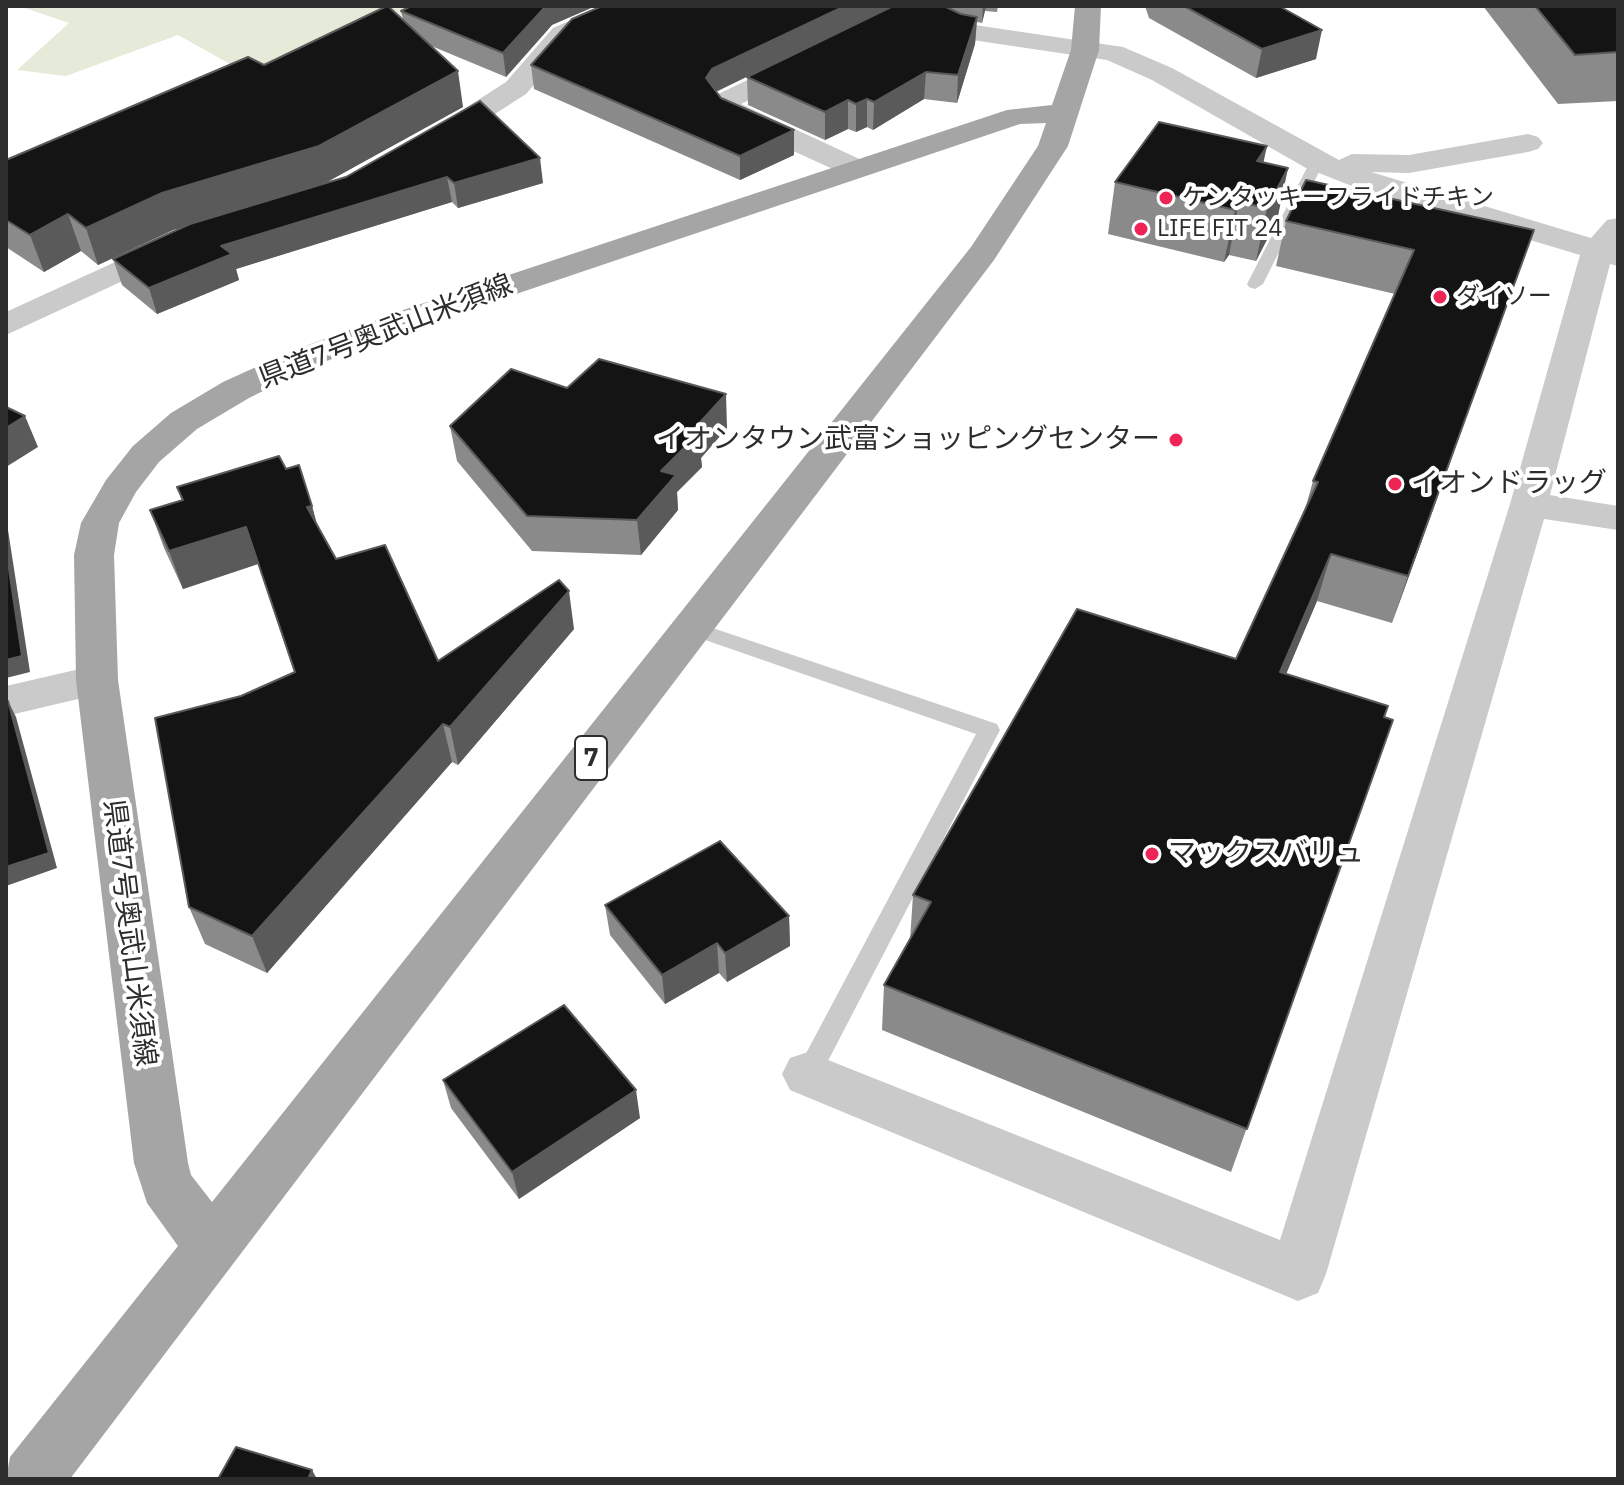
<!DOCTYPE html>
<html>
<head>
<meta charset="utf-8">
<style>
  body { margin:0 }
  #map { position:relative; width:1624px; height:1485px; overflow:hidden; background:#fff; font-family:"IBM Plex Sans",sans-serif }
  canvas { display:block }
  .frame { position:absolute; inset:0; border:8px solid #2d2d2d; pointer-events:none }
</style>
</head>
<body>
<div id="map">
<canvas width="1624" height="1485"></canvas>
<div class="frame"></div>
</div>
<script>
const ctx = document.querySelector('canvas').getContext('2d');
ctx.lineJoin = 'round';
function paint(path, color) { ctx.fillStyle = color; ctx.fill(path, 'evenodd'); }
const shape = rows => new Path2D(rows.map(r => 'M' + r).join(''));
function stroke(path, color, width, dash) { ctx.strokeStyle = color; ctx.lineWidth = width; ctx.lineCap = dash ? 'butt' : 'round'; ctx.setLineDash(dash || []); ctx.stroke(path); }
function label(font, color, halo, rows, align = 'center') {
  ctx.font = font + ' "IBM Plex Sans","Noto Sans JP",sans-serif'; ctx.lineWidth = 8; ctx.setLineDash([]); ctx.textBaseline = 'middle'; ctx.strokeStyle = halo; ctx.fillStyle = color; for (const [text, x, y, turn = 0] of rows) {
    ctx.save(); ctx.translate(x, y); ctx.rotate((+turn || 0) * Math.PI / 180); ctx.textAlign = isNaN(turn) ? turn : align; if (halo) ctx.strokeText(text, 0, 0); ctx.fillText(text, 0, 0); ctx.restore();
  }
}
const green = shape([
  [19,6,436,6,327,49,266,84,178,35,66,76,17,70,69,23]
]);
const service = shape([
  [1317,158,1324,162,1263,284,1255,289,1249,287,1247,284,1310,162,1317,158],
  [692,621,997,724,1000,730,817,1082,808,1085,799,1082,795,1074,976,734,685,633,682,628,692,621]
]);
const minor = shape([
  [604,6,639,6,635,12,573,40,526,94,445,146,425,146,420,140,425,134,506,82,553,28,604,6],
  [904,6,936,6,968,24,1123,47,1172,68,1339,160,1352,154,1409,155,1528,134,1538,137,1543,143,1538,149,1528,152,1409,173,1371,172,1591,238,1607,220,1618,218,1618,266,1610,264,1550,495,1618,506,1618,530,1544,519,1326,1274,1318,1293,1298,1301,790,1090,782,1074,790,1058,808,1052,1280,1240,1510,504,1580,255,1357,188,1306,168,1152,80,1107,60,952,37,904,6],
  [800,55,810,57,814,63,810,69,741,104,868,163,872,169,868,175,846,175,723,119,710,102,714,96,800,55],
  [172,236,183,239,188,246,183,253,6,335,6,312,172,236],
  [97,665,112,669,118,680,112,691,6,716,6,686,97,665]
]);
const primary = shape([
  [1075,6,1101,6,1099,50,1068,146,994,260,70,1479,6,1479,10,1457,178,1246,147,1203,134,1163,76,680,74,555,81,523,106,480,133,446,171,413,223,382,289,352,409,308,1007,110,1052,105,1071,50,1075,6],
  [1046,123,1038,146,971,247,212,1202,191,1175,188,1163,118,680,114,555,119,523,136,492,159,462,197,429,249,398,313,366,433,322,1020,124,1046,123]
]);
const wall = shape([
  [892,6,716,92,721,98,794,155,740,180,534,89,531,65],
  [893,6,998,6,997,12,985,11,982,23,977,22,975,44,957,103,924,99,873,130,867,127,856,132,848,129,825,140,748,105,747,77],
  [1145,6,1279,6,1316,59,1256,78,1149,18],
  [1483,6,1618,6,1618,101,1558,104],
  [401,11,552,25,506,77,429,45,463,107,327,182,346,177,480,101,543,183,458,208,452,202,236,269,239,280,157,314,122,285,113,259,186,226,173,230,98,265,81,251,44,272,6,247,6,160,264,65,403,19],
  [1263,163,1288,168,1277,220,1256,261,1229,255,1224,262,1108,234,1115,182],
  [1286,221,1518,274,1392,623,1317,601,1286,674,1393,720,1231,1172,882,1030,884,985,910,940,913,895,1236,659,1304,513,1313,481,1395,294,1276,266],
  [567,388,727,428,701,458,702,467,677,492,678,510,641,555,532,551,457,461,450,426],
  [286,469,312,506,317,525,336,559,438,661,574,629,458,765,452,762,267,973,205,944,189,907,241,696,294,672,258,564,183,589,164,548,150,510,182,501,177,487],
  [605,905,789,916,790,946,727,982,719,973,665,1004,610,935],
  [443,1080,640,1118,519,1199,451,1108]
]);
const shadedWall = shape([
  [546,6,596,6,552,25,506,77,503,53],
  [845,6,892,6,713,93,706,78,712,69],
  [983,6,986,6,982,23],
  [977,17,975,44,957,103,958,75],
  [1322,30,1316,59,1256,78,1262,49],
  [458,71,463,107,327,182,173,230,98,265,86,228,162,193],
  [926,72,924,99,873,130,874,102],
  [867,99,867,127,856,132,856,104],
  [848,100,848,129,825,140,825,112],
  [794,130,794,155,740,180,740,156],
  [1267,146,1256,197,1257,161],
  [540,158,543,183,458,208,454,183],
  [1288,168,1277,220,1256,261,1267,208],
  [447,177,452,202,236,269,239,280,157,314,149,288,221,246],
  [1239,202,1229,255,1224,262,1235,210],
  [68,214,81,251,44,272,30,235],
  [1534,230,1518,274,1392,623,1408,576],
  [726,394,727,428,701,458,702,467,677,492,678,510,641,555,637,520,661,471,693,430],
  [25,416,38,447,6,467,6,428],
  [312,506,322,543,307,507],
  [6,526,8,530,30,672,6,678],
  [246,527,258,564,183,589,169,551],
  [1331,554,1317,601,1267,719,1280,672],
  [569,591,574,629,458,765,450,727],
  [8,701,16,717,57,868,6,886],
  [443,724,452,762,267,973,252,936],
  [789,916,790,946,727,982,725,953],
  [717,943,719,973,665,1004,662,975],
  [636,1090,640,1118,519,1199,512,1172],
  [312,1470,317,1479,308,1479]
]);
const building = shape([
  [387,6,388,6,458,71,319,146,162,193,86,228,68,214,30,235,6,220,6,160,248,57,264,65,387,6],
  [411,6,546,6,503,53,401,11,411,6],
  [602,6,845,6,712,69,706,78,721,98,794,130,740,156,531,65,572,19,602,6],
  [893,6,944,6,961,14,977,17,958,75,926,72,874,102,867,99,856,104,848,100,825,112,747,77,893,6],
  [1184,6,1279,6,1322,30,1262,49,1184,6],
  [1535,6,1618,6,1618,52,1575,55,1535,6],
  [480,101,540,158,454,183,447,177,221,246,232,254,149,288,113,259,190,224,346,177,480,101],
  [1159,122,1267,146,1257,161,1288,168,1267,208,1239,202,1235,210,1115,182,1159,122],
  [1306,180,1534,230,1408,576,1331,554,1280,672,1388,706,1384,717,1393,720,1247,1129,884,985,931,902,913,895,1077,609,1236,659,1318,482,1313,481,1414,250,1286,221,1306,180],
  [599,359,726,394,693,430,700,432,661,471,676,475,637,520,527,516,450,426,511,369,567,388,599,359],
  [6,407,25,416,6,428,6,407],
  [279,456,286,469,299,465,312,506,307,507,336,559,385,545,438,661,559,580,569,591,450,727,443,724,252,936,189,907,155,718,241,696,295,672,246,527,169,551,150,510,183,500,177,487,279,456],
  [6,549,22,656,6,660,6,549],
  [6,701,8,701,49,853,6,867,6,701],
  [720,841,789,916,725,953,717,943,662,975,605,905,720,841],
  [564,1005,636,1090,512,1172,443,1080,564,1005],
  [236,1447,312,1470,308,1479,218,1479,236,1447]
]);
const markers = [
  [1166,198,8,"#ee2455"],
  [1141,229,8,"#ee2455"],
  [1440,297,8,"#ee2455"],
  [1176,440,8,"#ee2455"],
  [1395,484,8,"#ee2455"],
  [1152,854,8,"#ee2455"]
];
const farPoinames = [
  ["ケンタッキーフライドチキン",1182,198],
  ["LIFE FIT 24",1157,229],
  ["ダイソー",1456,297]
];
const shields = [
  [591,758,32]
];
const shieldNames = [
  ["7",591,758]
];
const streetNames = [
  ["県道7号奥武山米須線",386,332,-21],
  ["県道7号奥武山米須線",129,933,83]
];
const poiNames = [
  ["イオンタウン武富ショッピングセンター",1160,440,"right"],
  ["イオンドラッグ",1411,484],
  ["マックスバリュ",1168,854]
];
paint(green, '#e6ebd9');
paint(service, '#cacaca');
paint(minor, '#cacaca');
paint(primary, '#a5a5a5');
paint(wall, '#8a8a8a');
paint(shadedWall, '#5a5a5a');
paint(building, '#141414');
stroke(building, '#5a5a5a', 2);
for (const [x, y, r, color] of markers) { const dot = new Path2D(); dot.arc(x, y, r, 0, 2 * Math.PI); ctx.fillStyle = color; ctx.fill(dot); stroke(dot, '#fff', 3); }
label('24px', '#2d2d2d', '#fff', farPoinames, 'left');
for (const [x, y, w] of shields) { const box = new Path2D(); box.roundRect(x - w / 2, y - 22, w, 44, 6); ctx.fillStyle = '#fff'; ctx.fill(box); stroke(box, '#2d2d2d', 2); }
label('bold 26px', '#2d2d2d', null, shieldNames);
label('28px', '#2d2d2d', '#fff', streetNames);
label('28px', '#2d2d2d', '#fff', poiNames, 'left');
</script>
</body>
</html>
